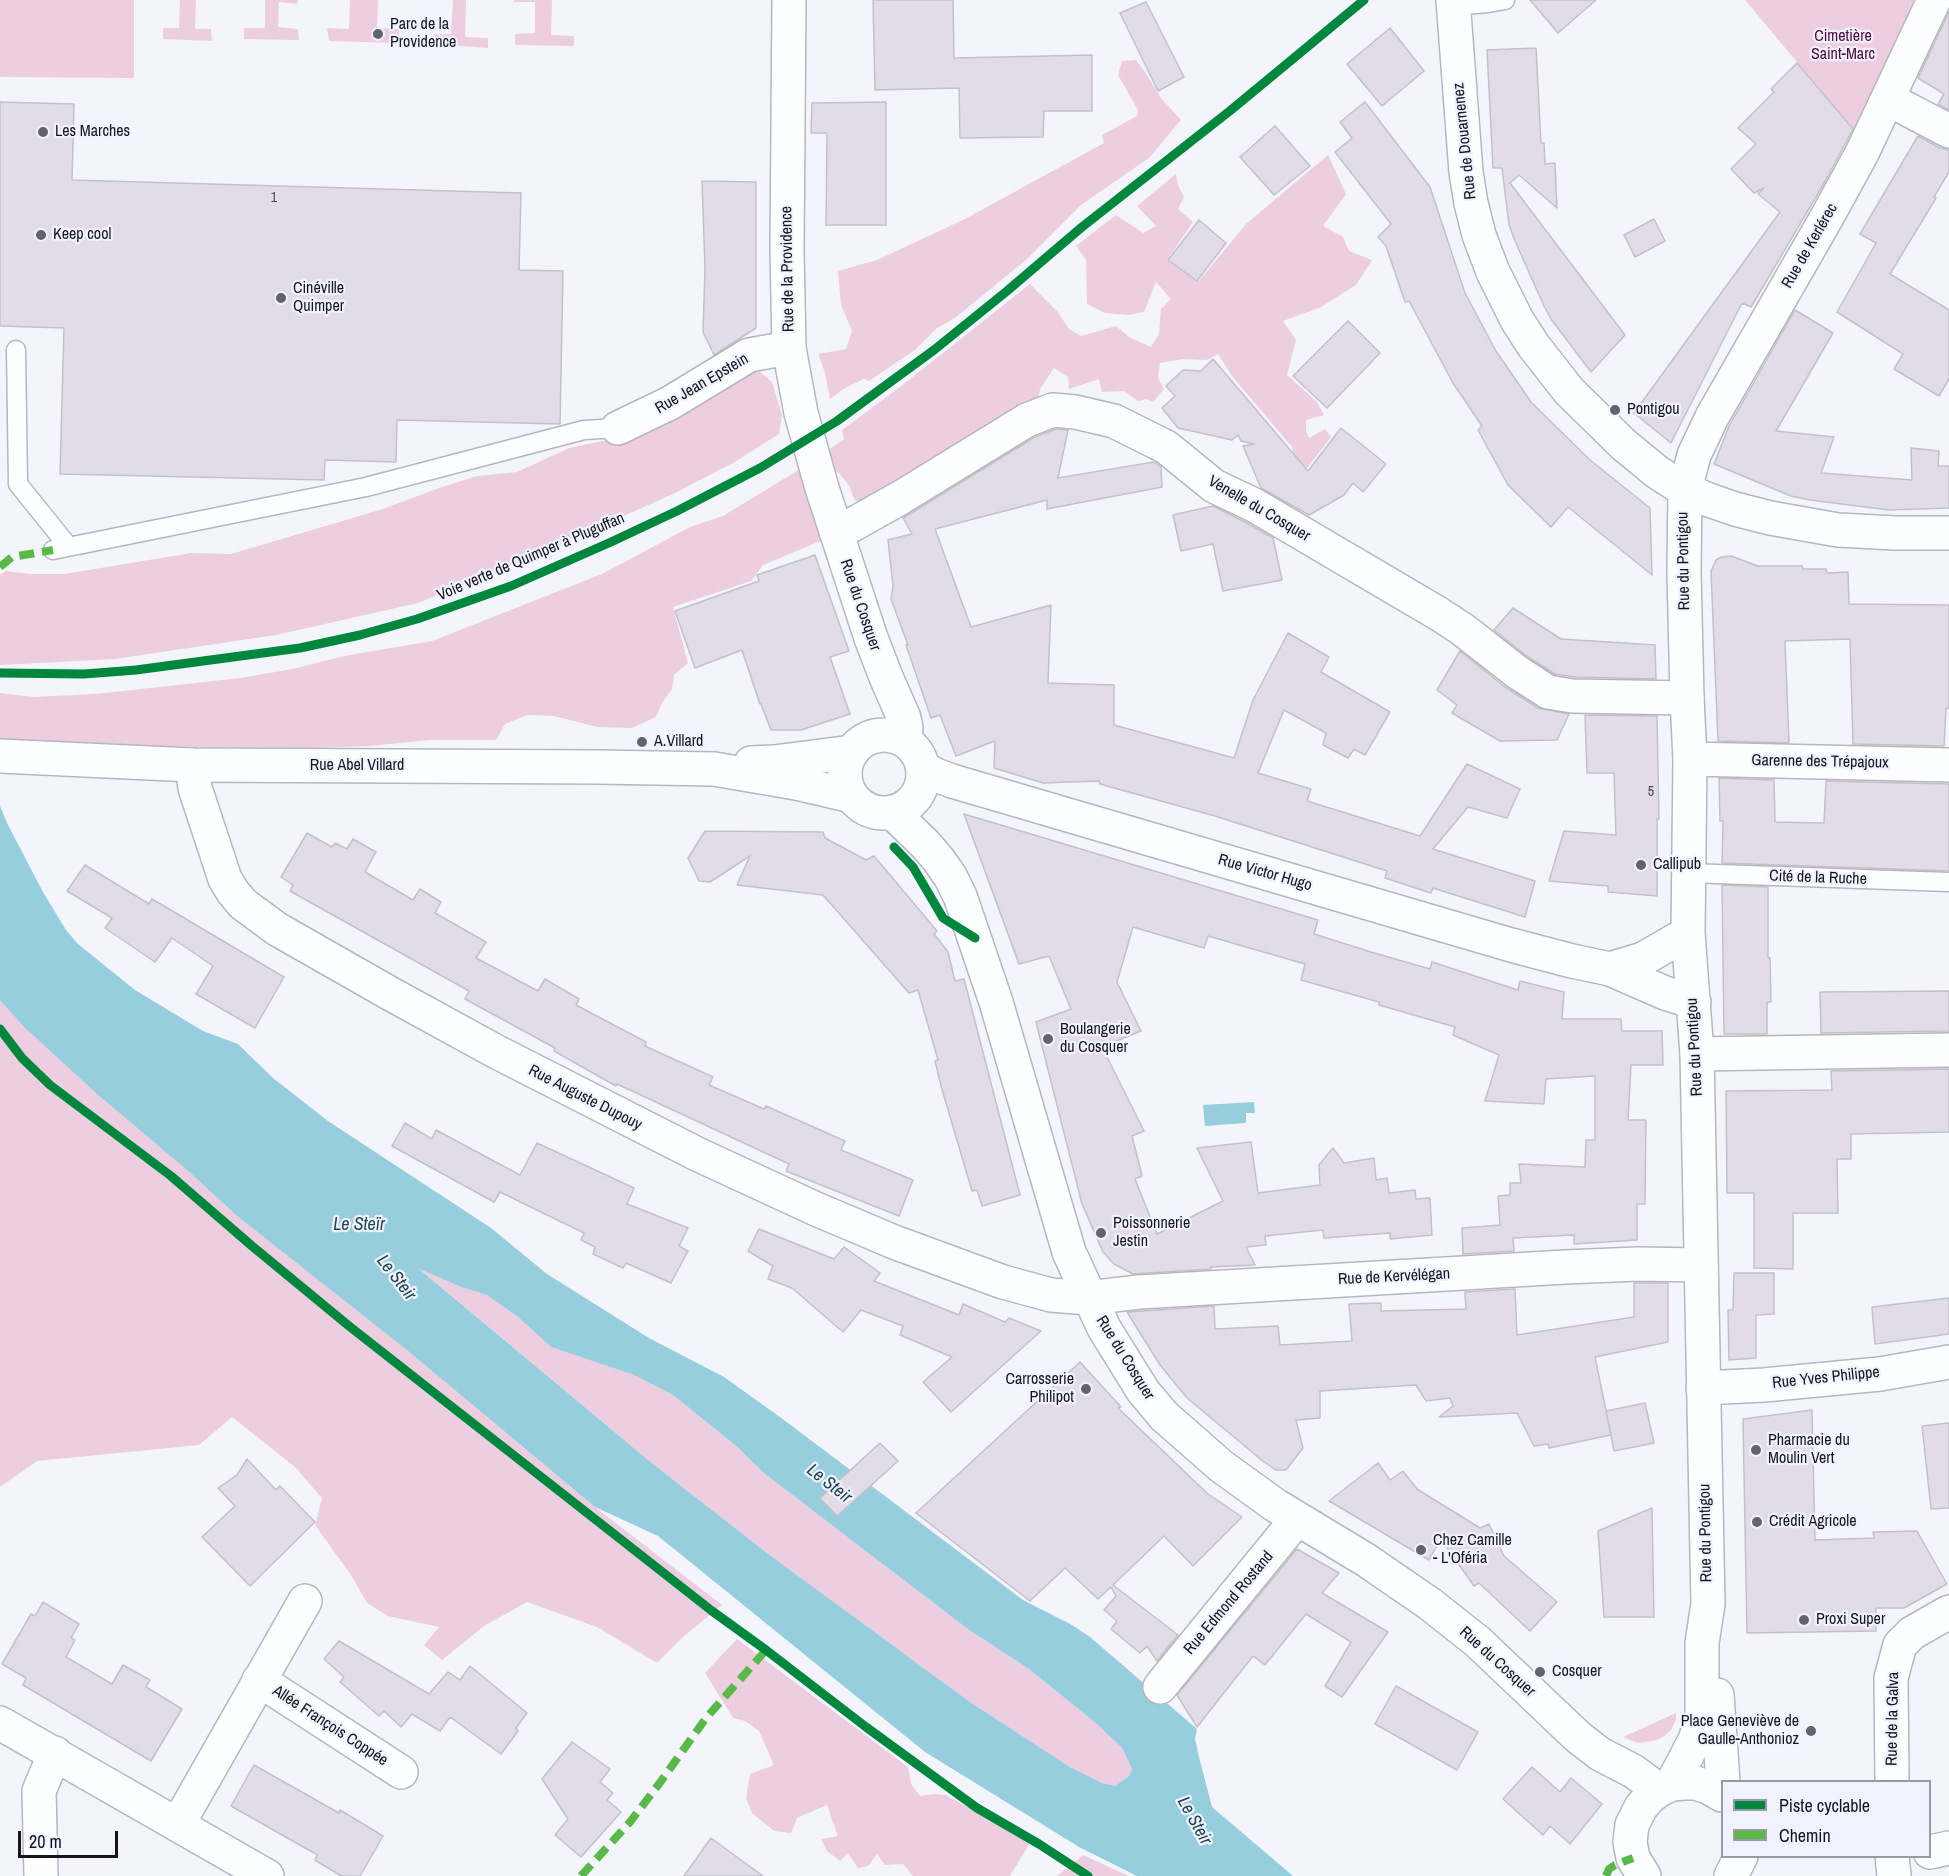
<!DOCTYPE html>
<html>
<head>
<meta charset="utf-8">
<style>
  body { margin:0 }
  #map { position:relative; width:1949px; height:1876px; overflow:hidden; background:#f4f5fc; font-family:"Archivo Narrow",sans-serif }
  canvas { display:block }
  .legend { position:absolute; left:1721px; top:1780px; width:210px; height:78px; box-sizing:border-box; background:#f1f2ff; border:2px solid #999aa4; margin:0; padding:8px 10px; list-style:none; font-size:18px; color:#15151b }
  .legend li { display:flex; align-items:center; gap:12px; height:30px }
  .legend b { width:30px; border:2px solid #999aa4 }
  .scale { position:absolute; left:18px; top:1831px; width:100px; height:27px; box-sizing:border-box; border:3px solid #15151b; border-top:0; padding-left:8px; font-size:18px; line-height:21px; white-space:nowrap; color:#15151b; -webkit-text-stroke:4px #f1f2ff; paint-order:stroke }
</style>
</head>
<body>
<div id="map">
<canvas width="1949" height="1876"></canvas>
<ul class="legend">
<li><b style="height:8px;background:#00873e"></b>Piste cyclable</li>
<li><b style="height:8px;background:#58b947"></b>Chemin</li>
</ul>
<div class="scale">20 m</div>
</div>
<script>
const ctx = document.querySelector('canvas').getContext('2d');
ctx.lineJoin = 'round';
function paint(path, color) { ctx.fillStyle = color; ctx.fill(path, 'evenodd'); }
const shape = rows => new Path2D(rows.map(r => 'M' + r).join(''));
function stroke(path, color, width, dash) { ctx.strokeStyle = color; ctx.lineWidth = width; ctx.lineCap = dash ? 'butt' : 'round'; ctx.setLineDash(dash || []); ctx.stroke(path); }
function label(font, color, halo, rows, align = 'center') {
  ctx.font = font + ' "Archivo Narrow",sans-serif'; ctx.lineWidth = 4.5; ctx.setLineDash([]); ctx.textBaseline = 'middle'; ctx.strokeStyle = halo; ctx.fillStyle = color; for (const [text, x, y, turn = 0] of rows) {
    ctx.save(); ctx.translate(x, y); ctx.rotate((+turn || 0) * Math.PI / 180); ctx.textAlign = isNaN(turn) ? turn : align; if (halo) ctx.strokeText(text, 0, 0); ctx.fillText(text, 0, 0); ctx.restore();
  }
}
const green = shape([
  [0,0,134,0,134,78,0,77],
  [180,0,196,0,195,29,211,29,212,41,163,39,163,28,179,28],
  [265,0,298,0,297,4,279,2,278,27,298,29,299,40,244,39,244,28,265,28],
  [350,0,378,0,377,28,399,29,399,43,329,41,327,28,349,29],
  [453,0,466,0,465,37,488,38,488,48,432,44,433,35,451,34],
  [514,0,552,0,551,35,574,36,574,46,515,45,515,34,535,33,535,2,514,2],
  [1745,0,1916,0,1854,130],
  [1136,60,1145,72,1161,98,1181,120,1149,158,1081,205,1027,259,955,318,937,328,915,350,869,381,864,379,845,388,830,399,825,373,818,354,846,349,852,331,841,305,838,271,877,260,965,219,1104,143,1102,135,1137,116,1138,110,1118,75,1122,61],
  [1328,155,1346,194,1323,226,1343,237,1349,251,1372,260,1356,285,1321,307,1283,321,1296,340,1287,375,1317,402,1324,415,1306,420,1306,430,1309,438,1325,429,1331,437,1298,480,1292,447,1232,376,1218,354,1207,360,1183,359,1160,363,1158,378,1164,389,1153,402,1147,399,1138,401,1124,391,1102,392,1099,379,1069,389,1068,377,1054,368,1040,389,1038,401,866,506,854,499,849,485,838,472,830,476,823,454,844,439,842,430,900,387,1030,284,1057,311,1069,329,1081,336,1116,326,1129,337,1151,347,1159,334,1161,309,1171,299,1156,282,1144,312,1129,315,1105,313,1087,304,1086,260,1076,246,1116,215,1143,233,1156,226,1137,206,1176,174,1178,185,1184,197,1178,209,1193,222,1167,260,1198,282,1246,224],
  [751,364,772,382,782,415,779,434,733,463,673,494,530,558,418,603,276,635,115,659,0,665,0,575,6,571,30,574,64,574,191,553,231,554,383,509,439,488,477,476,517,472,569,448,617,438],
  [805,466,823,540,763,565,751,581,673,607,688,663,674,675,672,689,662,703,656,717,632,728,597,727,554,716,527,715,505,724,496,740,430,740,369,746,309,748,0,745,0,693,34,697,95,694,240,678,293,669,344,656,432,641,602,574,690,527,723,516],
  [0,1000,24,1027,98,1095,187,1170,237,1216,408,1351,595,1507,722,1605,683,1637,657,1663,597,1627,527,1602,484,1626,442,1660,424,1645,439,1627,388,1616,367,1603,351,1575,315,1525,322,1498,295,1467,232,1417,199,1445,37,1461,0,1487],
  [416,1266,461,1287,487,1295,518,1317,551,1347,634,1375,673,1395,735,1445,765,1474,969,1630,1029,1669,1098,1725,1122,1748,1132,1769,1129,1776,1115,1786,1102,1783,1070,1767,970,1702,767,1553,653,1464],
  [737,1639,908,1767,911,1784,920,1796,934,1794,946,1795,1030,1843,1010,1876,913,1876,903,1864,885,1865,877,1854,868,1866,858,1868,848,1853,840,1861,827,1851,821,1839,838,1836,827,1805,797,1818,791,1833,774,1831,752,1813,746,1798,750,1774,774,1765,759,1731,745,1721,733,1718,705,1673],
  [1676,1713,1676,1720,1671,1730,1663,1737,1654,1741,1638,1743,1623,1737],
  [1083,1855,1129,1876,1057,1876]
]);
const water = shape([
  [0,806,8,825,43,892,66,930,78,944,135,990,203,1031,238,1044,273,1078,328,1121,491,1228,547,1274,649,1338,724,1377,780,1417,1023,1600,1072,1625,1090,1637,1197,1729,1195,1739,1199,1757,1212,1807,1293,1876,1137,1876,1079,1847,925,1752,658,1536,595,1507,408,1351,237,1216,187,1170,98,1095,24,1027,0,1000],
  [418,1268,461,1287,487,1295,518,1317,551,1347,634,1375,673,1395,735,1445,765,1474,969,1630,1029,1669,1098,1725,1122,1748,1132,1769,1129,1776,1115,1786,1102,1783,1070,1767,970,1702,767,1553,653,1464],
  [1254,1102,1255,1113,1246,1113,1246,1123,1205,1126,1203,1105]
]);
const building = shape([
  [873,0,953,0,954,58,1092,55,1092,111,1044,111,1043,137,960,138,959,88,875,90,873,0],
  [1530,0,1596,0,1558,33,1530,0],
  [1146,2,1184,77,1158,91,1120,13,1146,2],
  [1949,12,1949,110,1938,104,1944,94,1918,78,1949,12],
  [1390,28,1424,71,1382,106,1347,64,1390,28],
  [1536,48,1541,143,1544,143,1545,164,1555,163,1557,208,1519,175,1510,183,1625,335,1591,372,1551,319,1544,306,1515,241,1509,225,1502,168,1493,168,1487,50,1536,48],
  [1797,63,1853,129,1823,185,1751,307,1742,303,1671,443,1634,413,1780,212,1758,194,1764,188,1754,193,1731,169,1756,144,1738,128,1774,92,1771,89,1797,63],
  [0,102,74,104,72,180,521,193,519,270,563,271,560,424,397,420,396,462,325,460,324,480,60,474,64,328,0,326,0,102],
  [886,102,886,225,826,225,827,133,811,133,812,103,886,102],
  [1365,102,1430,187,1465,293,1496,351,1531,402,1590,460,1650,508,1652,575,1568,507,1551,527,1508,485,1478,430,1482,426,1453,383,1409,301,1405,302,1386,246,1378,237,1391,224,1335,152,1352,138,1340,122,1365,102],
  [1275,126,1310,166,1274,195,1240,157,1275,126],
  [1918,136,1940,148,1949,150,1949,172,1934,197,1936,198,1890,274,1949,310,1949,379,1939,396,1894,369,1903,354,1837,312,1876,243,1860,234,1918,136],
  [702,181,756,182,756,328,714,355,703,332,705,268,702,181],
  [1654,219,1665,241,1635,257,1624,235,1654,219],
  [1199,220,1226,243,1197,281,1168,260,1199,220],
  [1795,310,1833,333,1776,431,1834,437,1821,473,1912,480,1911,448,1939,451,1938,466,1949,466,1949,508,1889,510,1810,500,1791,496,1714,464,1729,426,1795,310],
  [1348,321,1380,353,1327,408,1293,376,1348,321],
  [1213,359,1308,471,1341,428,1386,464,1363,492,1353,483,1344,495,1309,515,1261,488,1243,446,1254,444,1241,441,1238,435,1232,440,1178,428,1162,408,1175,396,1166,386,1183,370,1201,371,1213,359],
  [1056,429,1068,430,1058,478,1154,462,1161,467,1162,487,1047,509,1047,500,935,529,971,627,1051,605,1048,683,1114,685,1114,725,1234,758,1253,700,1288,633,1329,657,1321,672,1390,712,1365,755,1354,749,1348,758,1323,745,1326,733,1284,710,1258,773,1311,789,1307,801,1420,836,1467,764,1520,789,1507,818,1468,807,1433,849,1535,881,1525,917,1433,888,1431,893,1385,878,1387,871,1215,816,1100,784,1099,781,1043,783,994,768,995,741,956,756,940,715,931,718,906,645,908,645,891,599,893,586,888,540,912,534,903,518,1035,437,1056,429],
  [1213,506,1245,522,1273,538,1282,580,1223,591,1213,544,1181,551,1173,515,1213,506],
  [815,555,849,651,830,657,850,714,801,730,771,730,761,704,760,704,742,650,695,668,675,611,759,581,757,575,815,555],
  [1731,556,1758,566,1802,566,1803,569,1826,569,1827,573,1848,572,1849,604,1949,605,1949,708,1946,709,1944,746,1853,744,1850,639,1785,641,1789,743,1718,741,1711,571,1716,560,1722,557,1731,556],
  [1513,608,1561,639,1655,645,1656,679,1574,677,1555,674,1528,657,1494,630,1513,608],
  [1460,651,1505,687,1538,708,1569,714,1557,740,1500,741,1452,713,1457,705,1437,690,1460,651],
  [1585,715,1657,716,1659,819,1657,819,1657,896,1608,892,1608,886,1549,881,1564,831,1616,835,1614,773,1587,773,1585,715],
  [1719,778,1774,780,1775,822,1824,823,1826,781,1949,784,1949,871,1722,863,1723,821,1720,821,1719,778],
  [964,814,1318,920,1314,934,1371,952,1430,969,1432,962,1518,990,1520,981,1564,992,1562,1019,1621,1019,1622,1031,1662,1031,1663,1065,1631,1065,1628,1120,1646,1120,1645,1204,1637,1204,1637,1240,1574,1244,1574,1235,1513,1238,1514,1251,1463,1254,1462,1228,1500,1225,1498,1196,1510,1195,1510,1183,1521,1183,1519,1164,1585,1167,1586,1140,1595,1140,1595,1076,1546,1079,1544,1104,1485,1101,1499,1055,1453,1035,1455,1027,1379,1005,1379,1002,1301,980,1305,964,1208,936,1204,948,1133,927,1117,982,1141,1031,1102,1047,1144,1131,1132,1136,1142,1176,1135,1179,1157,1234,1223,1201,1197,1148,1251,1142,1258,1193,1320,1185,1319,1165,1333,1148,1344,1163,1374,1158,1376,1180,1387,1178,1389,1193,1415,1190,1416,1199,1430,1198,1432,1235,1390,1239,1390,1233,1324,1238,1323,1230,1265,1236,1266,1245,1246,1247,1255,1265,1211,1267,1211,1269,1133,1274,1114,1264,1103,1252,1082,1204,1036,1022,1071,1009,1049,956,1019,964,964,814],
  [705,831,823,832,825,838,866,860,874,856,937,931,934,934,948,952,955,981,964,979,1020,1195,982,1206,977,1190,972,1191,941,1086,935,1061,938,1060,918,990,909,993,823,895,737,885,750,856,710,882,699,881,688,858,705,831],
  [307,833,332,847,335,843,347,849,353,839,376,852,365,872,413,900,420,889,441,902,435,913,486,942,476,958,538,991,545,979,579,999,576,1005,646,1042,645,1046,713,1077,709,1085,764,1109,766,1106,845,1141,841,1150,913,1180,899,1216,786,1171,789,1164,617,1084,616,1086,554,1051,555,1048,465,999,469,991,290,891,293,885,281,877,307,833],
  [85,865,149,904,152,899,284,977,255,1028,196,994,213,966,172,938,155,962,105,928,112,918,67,891,85,865],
  [1722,885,1768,887,1768,958,1770,958,1771,1002,1767,1002,1767,1034,1724,1034,1722,885],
  [1949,991,1949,1031,1821,1033,1820,992,1949,991],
  [1949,1069,1949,1132,1851,1134,1851,1159,1837,1159,1838,1213,1793,1213,1793,1269,1754,1268,1754,1193,1727,1193,1726,1091,1832,1090,1831,1071,1949,1069],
  [405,1123,432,1139,436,1130,520,1175,537,1143,634,1188,627,1204,688,1228,679,1246,688,1251,671,1283,626,1263,623,1268,593,1254,595,1247,581,1240,584,1233,500,1192,494,1202,392,1146,405,1123],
  [759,1229,834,1259,844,1247,880,1273,874,1281,959,1315,963,1304,1005,1322,1009,1318,1041,1331,951,1412,923,1382,952,1357,900,1335,903,1326,861,1310,843,1332,792,1288,768,1279,773,1266,748,1251,759,1229],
  [1734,1273,1774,1273,1774,1314,1756,1315,1756,1358,1729,1360,1728,1310,1733,1310,1734,1273],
  [1634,1283,1668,1283,1668,1342,1595,1357,1611,1435,1549,1448,1548,1444,1534,1446,1517,1413,1439,1417,1453,1406,1450,1398,1426,1401,1416,1385,1320,1391,1320,1418,1296,1420,1303,1448,1286,1470,1276,1470,1264,1462,1187,1398,1160,1365,1127,1312,1214,1306,1215,1329,1278,1326,1280,1345,1352,1341,1349,1304,1381,1303,1381,1311,1466,1309,1465,1292,1515,1289,1517,1335,1634,1317,1634,1283],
  [1949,1298,1949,1334,1875,1344,1872,1307,1949,1298],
  [1080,1362,1121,1407,1118,1408,1208,1494,1242,1517,1193,1566,1164,1536,1113,1585,1178,1635,1157,1661,1147,1646,1140,1653,1111,1629,1117,1621,1104,1610,1116,1596,1111,1587,1098,1599,1065,1568,1030,1601,916,1513,1080,1362],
  [1645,1403,1654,1443,1614,1451,1606,1411,1645,1403],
  [1812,1410,1815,1540,1874,1538,1873,1532,1917,1531,1947,1584,1904,1608,1876,1608,1876,1631,1747,1633,1743,1419,1812,1410],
  [1949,1423,1949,1508,1931,1509,1922,1426,1949,1423],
  [880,1443,898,1461,837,1516,820,1498,880,1443],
  [247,1459,276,1490,280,1486,315,1522,250,1586,202,1537,235,1506,218,1488,237,1475,247,1459],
  [1378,1463,1390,1480,1403,1471,1417,1489,1480,1528,1489,1524,1504,1556,1557,1602,1530,1631,1479,1583,1474,1586,1441,1539,1429,1560,1329,1501,1378,1463],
  [1652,1508,1654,1617,1604,1617,1598,1531,1652,1508],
  [1297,1549,1339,1573,1322,1593,1388,1632,1342,1697,1325,1686,1351,1642,1306,1614,1265,1665,1253,1656,1197,1727,1177,1695,1297,1549],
  [43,1602,79,1624,71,1638,75,1640,66,1657,112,1684,123,1665,150,1680,146,1687,182,1709,151,1761,23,1685,26,1678,2,1664,31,1614,35,1616,43,1602],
  [339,1641,429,1694,448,1672,460,1680,470,1666,527,1713,516,1728,518,1731,501,1754,450,1717,440,1731,412,1714,401,1727,384,1711,379,1716,340,1682,344,1677,324,1659,339,1641],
  [1396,1686,1478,1732,1457,1770,1375,1724,1396,1686],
  [572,1742,610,1769,600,1782,613,1793,607,1800,621,1812,581,1857,555,1835,568,1819,542,1779,572,1742],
  [254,1765,339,1813,340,1810,383,1836,360,1876,341,1876,315,1860,317,1855,314,1853,231,1806,254,1765],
  [1532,1767,1560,1792,1571,1778,1602,1804,1570,1844,1550,1826,1543,1835,1503,1799,1532,1767],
  [711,1838,763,1876,684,1876,711,1838]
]);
const lane = shape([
  [1454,6,1488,3,1505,0],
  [16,350,18,484,68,546],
  [53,550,366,487,584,430,618,428],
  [1688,873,1949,882]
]);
const street = shape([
  [1888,99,1949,131],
  [618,428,670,403,749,355,789,348],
  [1685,490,1694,455,1712,417,1827,217,1862,153,1934,0],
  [836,532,852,525,900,498,1027,420,1053,410,1075,412,1114,421,1166,447,1214,486,1254,505,1439,614,1462,629,1517,672,1548,692,1572,696,1687,698],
  [1690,759,1949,765],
  [192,765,195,788,225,879,233,892,243,904,277,929,391,994,495,1051,697,1154,816,1209,894,1242,1003,1282,1051,1295,1088,1298,1139,1292,1565,1267,1638,1264,1701,1265],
  [1697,1054,1949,1050],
  [1703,1388,1764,1385,1880,1374,1949,1362],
  [259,1680,401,1772],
  [1160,1687,1297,1519],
  [0,1723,267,1876],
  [1892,1782,1891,1678,1898,1652,1900,1645,1912,1633,1949,1612],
  [178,1824,305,1601],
  [1930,1852,1949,1848],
  [1892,1856,1894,1876],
  [41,1876,39,1791,55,1753]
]);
const secondary = shape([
  [789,0,787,250,789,348,801,413,822,488,871,638,886,677,904,718,906,728,905,741],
  [1453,0,1466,172,1471,203,1479,235,1493,272,1517,320,1533,345,1569,391,1623,444,1657,472,1685,490,1709,500,1735,509,1770,518,1838,530,1895,533,1949,533],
  '845 774a39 39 0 1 1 78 0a39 39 0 1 1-78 0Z',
  [0,756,192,765,598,767,714,769,796,783,852,796],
  [751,763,774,762,852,752],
  [923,768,936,775,952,781,1511,945,1572,961,1610,969,1665,993,1694,1002],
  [892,812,925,844,938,859,950,876,960,896,996,1002,1069,1252,1104,1328,1143,1391,1164,1416,1221,1466,1275,1505,1366,1560,1430,1604,1478,1642,1578,1737,1600,1754,1633,1771,1659,1790],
  [1610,969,1643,959,1688,933],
  [1717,1695,1723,1782],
  [1672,1784,1695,1740,1702,1718,1702,1643,1708,1604,1697,1054,1688,933,1690,759,1687,698,1684,572,1685,490],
  [1644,1876,1633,1858,1630,1842,1632,1825,1641,1807,1650,1797,1659,1790,1672,1784,1684,1783,1696,1783,1708,1787,1722,1795],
  [1731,1876,1741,1856]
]);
const quiet = shape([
  [0,567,12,557,53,550],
  [581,1876,630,1822,659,1784,706,1718,766,1650],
  [1606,1876,1609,1869,1615,1865,1633,1858]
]);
const cycleway = shape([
  [0,673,84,674,136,670,300,648,360,635,417,619,511,586,611,542,677,511,760,468,837,421,934,350,1007,291,1082,227,1231,110,1364,0],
  [894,847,913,867,943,918,975,938],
  [0,1029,22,1058,50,1085,171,1176,252,1246,349,1326,712,1611,766,1650,866,1727,977,1808,1039,1844,1088,1876]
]);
const markers = [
  [378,34,6,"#63636a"],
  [43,132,6,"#63636a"],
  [41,235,6,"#63636a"],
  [281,298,6,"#63636a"],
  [1615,410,6,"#63636a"],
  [642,742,6,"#63636a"],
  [1641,865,6,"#63636a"],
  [1048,1039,6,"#63636a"],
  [1101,1233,6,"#63636a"],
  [1086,1389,6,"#63636a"],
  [1756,1450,6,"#63636a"],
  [1757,1522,6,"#63636a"],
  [1421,1550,6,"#63636a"],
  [1804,1620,6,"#63636a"],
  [1540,1672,6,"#63636a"],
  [1811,1731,6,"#63636a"]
];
const numberNames = [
  ["1",274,198],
  ["5",1651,792]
];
const poiNames = [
  ["Parc de la",390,25],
  ["Providence",390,43],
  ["Les Marches",55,132],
  ["Keep cool",53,235],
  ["Cinéville",293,289],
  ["Quimper",293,307],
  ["Pontigou",1627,410],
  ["A.Villard",654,742],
  ["Callipub",1653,865],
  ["Boulangerie",1060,1030],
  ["du Cosquer",1060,1048],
  ["Poissonnerie",1113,1224],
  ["Jestin",1113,1242],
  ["Carrosserie",1074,1380,"right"],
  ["Philipot",1074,1398,"right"],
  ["Pharmacie du",1768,1441],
  ["Moulin Vert",1768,1459],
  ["Crédit Agricole",1769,1522],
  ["Chez Camille",1433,1541],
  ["- L'Oféria",1433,1559],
  ["Proxi Super",1816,1620],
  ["Cosquer",1552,1672],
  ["Place Geneviève de",1799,1722,"right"],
  ["Gaulle-Anthonioz",1799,1740,"right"]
];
const parkNames = [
  ["Cimetière",1843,37],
  ["Saint-Marc",1843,55]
];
const streetNames = [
  ["Rue de Douarnenez",1465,141,-96],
  ["Rue de Kerlérec",1810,246,-60],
  ["Rue de la Providence",788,269,-91],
  ["Rue Jean Epstein",702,384,-30],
  ["Venelle du Cosquer",1259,509,30],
  ["Voie verte de Quimper à Pluguffan",531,557,-23],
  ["Rue du Pontigou",1684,561,-91],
  ["Rue du Cosquer",860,605,71],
  ["Garenne des Trépajoux",1820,762,1],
  ["Rue Abel Villard",357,766],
  ["Rue Victor Hugo",1265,873,16],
  ["Cité de la Ruche",1818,878,2],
  ["Rue du Pontigou",1695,1047,-93],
  ["Rue Auguste Dupouy",585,1098,27],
  ["Rue de Kervélégan",1394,1277,-3],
  ["Rue du Cosquer",1125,1358,58],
  ["Rue Yves Philippe",1826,1378,-6],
  ["Rue du Pontigou",1706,1533,-91],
  ["Rue Edmond Rostand",1229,1603,-50],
  ["Rue du Cosquer",1497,1662,42],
  ["Rue de la Galva",1893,1719,-89],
  ["Allée François Coppée",330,1726,33]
];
const waterNames = [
  ["Le Steïr",359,1225],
  ["Le Steir",396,1278,52],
  ["Le Steir",829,1484,38],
  ["Le Steir",1194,1821,61]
];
paint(green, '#edcde0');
paint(water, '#97cedd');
paint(building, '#e2dce9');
stroke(building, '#c2c1c7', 1.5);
stroke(lane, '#b6b7bd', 21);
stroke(street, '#b6b7bd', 36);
stroke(secondary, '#b6b7bd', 36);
stroke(lane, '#fdfeff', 18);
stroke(street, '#fdfeff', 33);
stroke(secondary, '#fdfeff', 33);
stroke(quiet, '#58b947', 8, [15, 8]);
stroke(cycleway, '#00873e', 9);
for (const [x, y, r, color] of markers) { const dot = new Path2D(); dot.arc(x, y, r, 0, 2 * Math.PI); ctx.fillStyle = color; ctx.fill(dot); stroke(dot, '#f1f2ff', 2); }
label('14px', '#48474e', null, numberNames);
label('16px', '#15151b', '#f1f2ff', poiNames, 'left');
label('16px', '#500836', '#f1f2ff', parkNames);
label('16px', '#15151b', '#f1f2ff', streetNames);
label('italic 18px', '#21464f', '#f1f2ff', waterNames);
</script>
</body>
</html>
